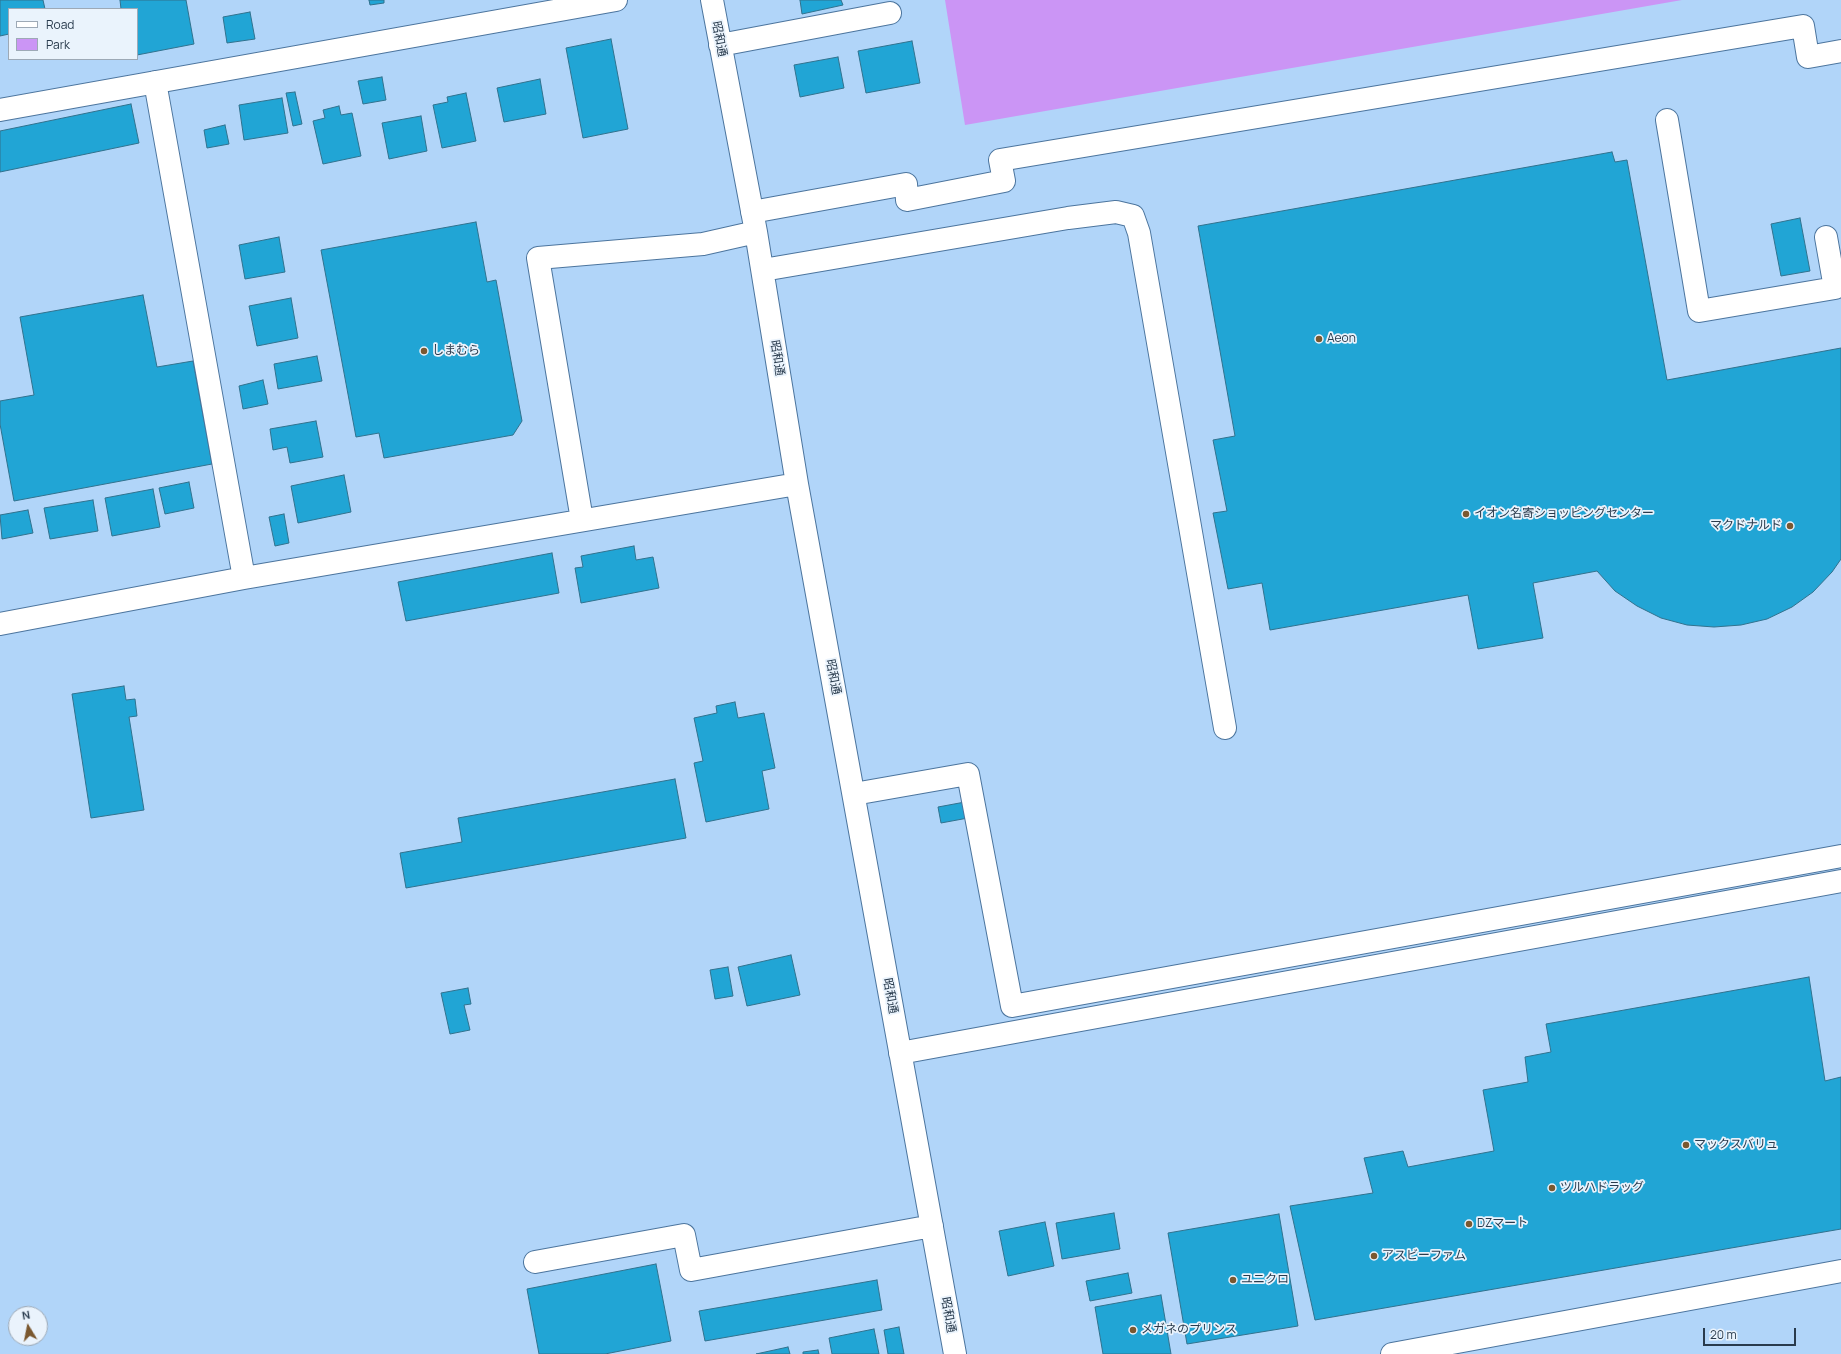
<!DOCTYPE html>
<html>
<head>
<meta charset="utf-8">
<style>
  body { margin:0 }
  #map { position:relative; width:1841px; height:1354px; overflow:hidden; background:#b1d5f9; font-family:Manrope,sans-serif }
  canvas { display:block }
  .legend { position:absolute; left:8px; top:8px; width:130px; height:52px; box-sizing:border-box; background:#eaf3fc; border:1px solid #9da9b6; margin:0; padding:5px 7px; list-style:none; font-size:12px; color:#293b4d }
  .legend li { display:flex; align-items:center; gap:8px; height:20px }
  .legend b { width:20px; border:1px solid #9da9b6 }
  .north { position:absolute; left:8px; top:1306px; width:40px; height:40px; box-sizing:border-box; background:#eaf3fc; border:1px solid #9da9b6; border-radius:50%; rotate:350deg; font-size:11px; font-weight:700; line-height:16px; text-align:center; color:#293b4d }
  .north::after { content:''; display:block; margin:auto; width:14px; height:18px; background:#7a5830; clip-path:polygon(50% 0,100% 100%,50% 72%,0 100%) }
  .scale { position:absolute; left:1703px; top:1328px; width:93px; height:18px; box-sizing:border-box; border:2px solid #293b4d; border-top:0; padding-left:5px; font-size:12px; line-height:14px; white-space:nowrap; color:#293b4d; -webkit-text-stroke:3px #eaf3fc; paint-order:stroke }
</style>
</head>
<body>
<div id="map">
<canvas width="1841" height="1354"></canvas>
<ul class="legend">
<li><b style="height:5px;background:#fff"></b>Road</li>
<li><b style="height:11px;background:#cb95f5"></b>Park</li>
</ul>
<div class="north">N</div>
<div class="scale">20 m</div>
</div>
<script>
const ctx = document.querySelector('canvas').getContext('2d');
ctx.lineJoin = 'round';
function paint(path, color) { ctx.fillStyle = color; ctx.fill(path, 'evenodd'); }
const shape = rows => new Path2D(rows.map(r => 'M' + r).join(''));
function stroke(path, color, width, dash) { ctx.strokeStyle = color; ctx.lineWidth = width; ctx.lineCap = dash ? 'butt' : 'round'; ctx.setLineDash(dash || []); ctx.stroke(path); }
function label(font, color, halo, rows, align = 'center') {
  ctx.font = font + ' Manrope,"Noto Sans JP",sans-serif'; ctx.lineWidth = 3.5; ctx.setLineDash([]); ctx.textBaseline = 'middle'; ctx.strokeStyle = halo; ctx.fillStyle = color; for (const [text, x, y, turn = 0] of rows) {
    ctx.save(); ctx.translate(x, y); ctx.rotate((+turn || 0) * Math.PI / 180); ctx.textAlign = isNaN(turn) ? turn : align; if (halo) ctx.strokeText(text, 0, 0); ctx.fillText(text, 0, 0); ctx.restore();
  }
}
const green = shape([
  [945,0,1682,0,965,125]
]);
const building = shape([
  [0,0,43,0,45,9,9,9,9,34,0,36,0,0],
  [120,0,186,0,194,44,137,55,137,9,121,9,120,0],
  [369,0,384,0,384,3,370,5,369,0],
  [800,0,841,0,843,5,802,14,800,0],
  [250,12,255,39,227,43,223,17,250,12],
  [611,39,628,129,583,138,566,48,611,39],
  [912,41,920,83,866,93,858,51,912,41],
  [838,57,844,88,800,97,794,65,838,57],
  [382,77,386,100,363,104,358,81,382,77],
  [540,79,546,114,504,122,497,88,540,79],
  [295,92,302,124,293,126,286,93,295,92],
  [466,93,476,141,442,148,433,105,448,102,447,97,466,93],
  [282,98,288,133,244,140,239,105,282,98],
  [131,104,139,143,0,172,0,131,131,104],
  [339,106,341,115,352,113,361,156,323,164,313,121,325,118,323,110,339,106],
  [421,116,427,151,389,159,382,123,421,116],
  [225,125,229,144,207,148,204,130,225,125],
  [1612,152,1615,162,1627,160,1667,380,1841,348,1841,559,1832,572,1813,592,1792,607,1767,619,1741,625,1714,627,1687,625,1661,618,1637,606,1615,591,1597,571,1533,583,1543,638,1478,649,1468,595,1270,630,1262,583,1228,589,1213,513,1227,511,1213,440,1235,436,1198,226,1612,152],
  [1800,218,1810,271,1781,276,1771,224,1800,218],
  [476,222,487,282,496,280,522,421,513,435,384,458,379,433,356,437,321,250,476,222],
  [279,237,285,272,245,279,239,245,279,237],
  [143,295,157,367,193,361,212,464,14,501,0,424,0,401,34,395,20,317,143,295],
  [291,298,298,338,257,346,249,306,291,298],
  [317,356,322,381,278,389,274,364,317,356],
  [263,380,268,404,243,409,239,386,263,380],
  [316,421,323,457,290,463,287,447,273,450,270,429,316,421],
  [344,475,351,512,298,523,291,486,344,475],
  [189,482,194,508,165,514,159,488,189,482],
  [153,489,160,527,112,536,105,498,153,489],
  [93,500,98,531,50,539,44,508,93,500],
  [28,510,33,533,2,539,0,515,28,510],
  [284,514,289,543,275,546,269,517,284,514],
  [634,546,636,560,653,557,659,588,581,603,575,568,583,567,581,556,634,546],
  [552,553,559,593,406,621,398,582,552,553],
  [124,686,126,700,135,699,137,716,129,717,144,810,91,818,72,694,124,686],
  [735,702,738,718,764,713,775,768,762,771,769,809,706,822,694,763,703,761,694,718,717,713,716,706,735,702],
  [675,779,686,838,406,888,400,853,462,842,458,818,675,779],
  [965,802,968,818,941,823,938,807,965,802],
  [791,955,800,995,747,1006,738,967,791,955],
  [728,967,733,996,715,999,710,970,728,967],
  [1809,977,1825,1081,1841,1077,1841,1229,1315,1320,1290,1206,1373,1193,1364,1158,1403,1151,1408,1167,1494,1151,1483,1090,1528,1082,1525,1057,1551,1052,1546,1024,1809,977],
  [468,988,471,1004,464,1005,470,1030,450,1034,441,993,468,988],
  [1114,1213,1120,1249,1062,1259,1056,1223,1114,1213],
  [1279,1214,1298,1326,1187,1344,1168,1233,1279,1214],
  [1045,1222,1054,1266,1008,1276,999,1231,1045,1222],
  [656,1264,671,1341,605,1354,539,1354,527,1289,656,1264],
  [1128,1273,1132,1293,1090,1301,1086,1281,1128,1273],
  [877,1280,882,1310,705,1341,699,1311,877,1280],
  [1161,1295,1171,1354,1103,1354,1095,1307,1161,1295],
  [899,1327,904,1354,888,1354,884,1330,899,1327],
  [874,1329,879,1354,832,1354,829,1338,874,1329],
  [788,1347,790,1354,756,1354,788,1347],
  [818,1350,819,1354,803,1354,803,1352,818,1350]
]);
const minor = shape([
  [712,0,756,232,797,484,955,1354],
  [720,45,890,13],
  [155,82,244,578],
  [0,110,616,0],
  [1667,120,1699,311,1835,288,1826,237],
  [752,212,906,184,907,200,1004,181,1000,160,1803,26,1808,57,1841,51],
  [763,270,1068,218,1116,212,1133,216,1139,233,1225,728],
  [582,520,538,258,703,244,756,232],
  [0,624,244,578,797,484],
  [854,794,968,774,1012,1006,1841,856],
  [900,1053,1841,881],
  [535,1262,684,1235,691,1270,932,1226],
  [1392,1354,1841,1271]
]);
const markers = [
  [1319,339,4,"#7a5830"],
  [424,351,4,"#7a5830"],
  [1466,514,4,"#7a5830"],
  [1790,526,4,"#7a5830"],
  [1686,1145,4,"#7a5830"],
  [1552,1188,4,"#7a5830"],
  [1469,1224,4,"#7a5830"],
  [1374,1256,4,"#7a5830"],
  [1233,1280,4,"#7a5830"],
  [1133,1330,4,"#7a5830"]
];
const streetNames = [
  ["昭和通",719,39,79],
  ["昭和通",777,358,81],
  ["昭和通",833,677,79],
  ["昭和通",890,996,80],
  ["昭和通",948,1315,80]
];
const poiNames = [
  ["Aeon",1327,339],
  ["しまむら",432,351],
  ["イオン名寄ショッピングセンター",1474,514],
  ["マクドナルド",1782,526,"right"],
  ["マックスバリュ",1694,1145],
  ["ツルハドラッグ",1560,1188],
  ["DZマート",1477,1224],
  ["アスビーファム",1382,1256],
  ["ユニクロ",1241,1280],
  ["メガネのプリンス",1141,1330]
];
paint(green, '#cb95f5');
paint(building, '#21a5d5');
stroke(building, '#31728e', 1);
stroke(minor, '#4c759e', 24);
stroke(minor, '#fff', 22);
for (const [x, y, r, color] of markers) { const dot = new Path2D(); dot.arc(x, y, r, 0, 2 * Math.PI); ctx.fillStyle = color; ctx.fill(dot); stroke(dot, '#eaf3fc', 1.5); }
label('12px', '#293b4d', '#eaf3fc', streetNames);
label('12px', '#293b4d', '#eaf3fc', poiNames, 'left');
</script>
</body>
</html>
